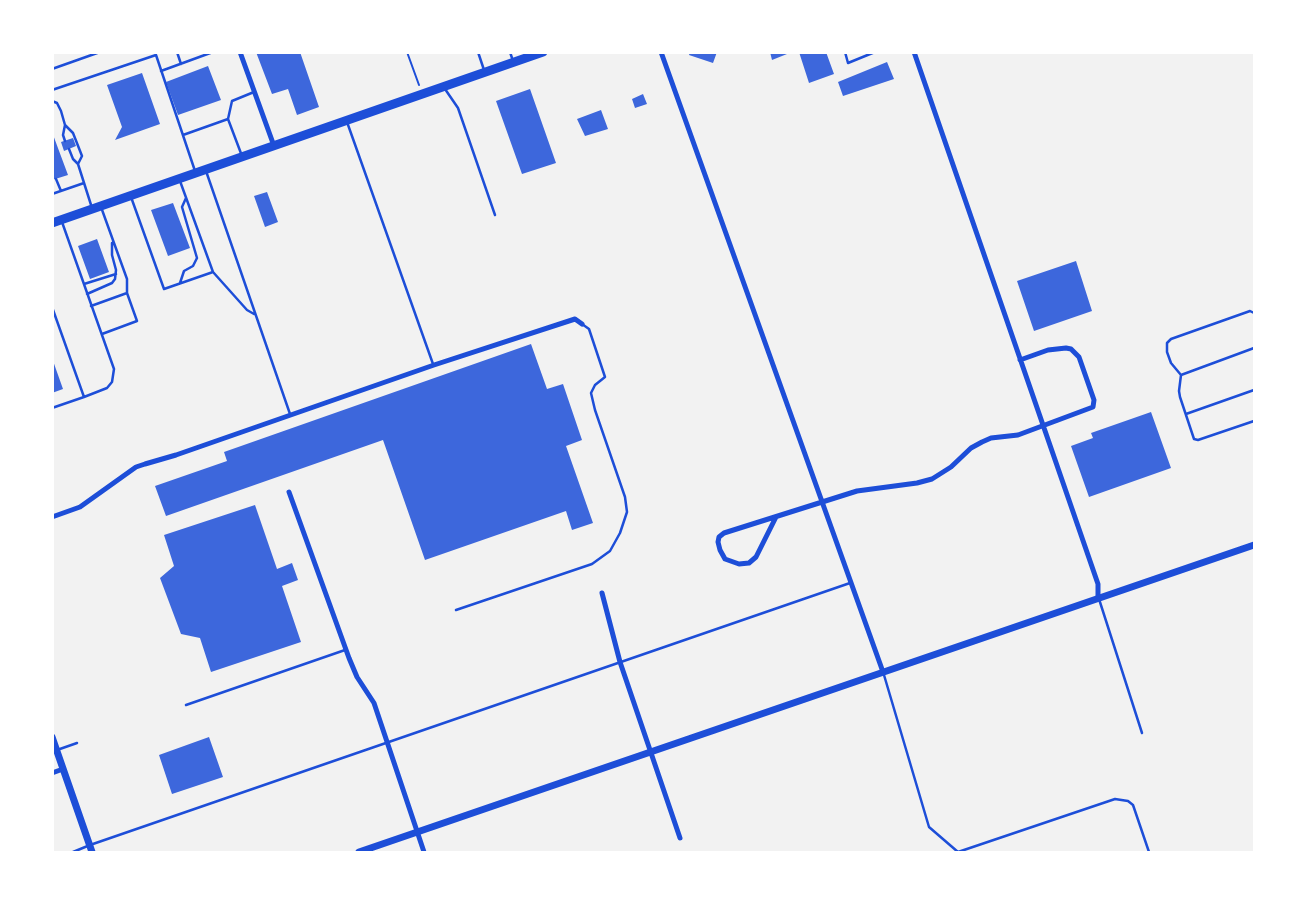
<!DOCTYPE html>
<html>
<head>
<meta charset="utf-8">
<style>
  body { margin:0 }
  #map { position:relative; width:1307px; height:905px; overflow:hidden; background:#f2f2f2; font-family:"Source Sans 3",sans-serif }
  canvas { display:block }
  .frame { position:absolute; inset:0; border:54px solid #fff; pointer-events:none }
</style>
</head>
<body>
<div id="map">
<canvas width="1307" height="905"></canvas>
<div class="frame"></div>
</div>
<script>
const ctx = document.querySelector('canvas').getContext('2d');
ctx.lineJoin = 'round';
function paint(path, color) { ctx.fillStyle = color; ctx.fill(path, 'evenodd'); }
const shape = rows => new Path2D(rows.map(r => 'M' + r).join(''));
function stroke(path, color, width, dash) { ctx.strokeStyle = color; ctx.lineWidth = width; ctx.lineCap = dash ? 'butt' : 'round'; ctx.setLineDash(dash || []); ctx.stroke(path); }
const building = shape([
  [256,52,300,52,319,107,297,115,288,89,272,94],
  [690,52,717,52,713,63,689,55],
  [770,52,787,52,787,54,772,60],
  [799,52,826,52,834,74,809,83],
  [887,62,894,79,843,96,838,82],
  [208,66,221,100,178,115,166,82],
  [142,73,160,124,115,140,122,127,107,85],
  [530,89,556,163,522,174,496,101],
  [643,94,647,104,635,108,632,99],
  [601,110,608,129,585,136,577,119],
  [52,132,68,175,52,180],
  [73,138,76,146,64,151,61,142],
  [267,192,278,222,265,227,254,196],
  [173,203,190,248,168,256,151,210],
  [97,239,109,272,90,279,78,246],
  [1076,261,1092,311,1034,331,1017,281],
  [531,344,547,389,563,384,582,440,566,446,593,523,572,530,566,511,425,560,383,440,166,516,155,486,227,461,224,452],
  [52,358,63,389,52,393],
  [1151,412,1171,468,1089,497,1071,446,1093,438,1091,433],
  [255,505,277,569,292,563,298,580,282,586,301,642,211,672,200,638,181,634,160,578,174,566,164,535],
  [209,737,223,777,172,794,159,755]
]);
const path = shape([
  [407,52,419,85]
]);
const service = shape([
  [177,52,181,64],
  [478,52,484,70],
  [510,52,513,61],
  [845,52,848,63,875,52],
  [52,69,100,52],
  [161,71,213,52],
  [445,89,458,108,495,215],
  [52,90,156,55,195,171],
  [52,101,57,103,61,111,65,125,63,135,65,141],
  [228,119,232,101,254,92],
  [347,122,433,364],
  [65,125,73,133,82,156,78,164,92,208],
  [183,135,228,119,242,156],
  [69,149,73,159,78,164],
  [206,171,290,414],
  [56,179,61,191],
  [180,181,213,272,247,310,254,314],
  [52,194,84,183],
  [131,197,164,289,213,272],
  [101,207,127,279,127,293,137,321,102,334],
  [62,222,114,369,112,382,107,388,84,397],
  [180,283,184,271,193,266,197,258,182,207,186,198],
  [84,284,116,274],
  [87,294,112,283,115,279,116,270,112,255,112,243],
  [91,306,127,293],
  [52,307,84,397,52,408],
  [1181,375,1171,363,1167,352,1167,343,1171,339,1250,311,1254,313],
  [1181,375,1179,391,1180,397,1194,439,1198,440,1254,421],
  [1181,375,1254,348],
  [1186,414,1254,390],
  [1099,599,1142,733],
  [456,610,592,564,610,551,620,533,627,512,625,497,595,410,591,393,595,385,605,377,589,329,582,324],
  [884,675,929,827,958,852],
  [186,705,345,650],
  [57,750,77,743],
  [73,852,90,845,850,583],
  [958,852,1115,799,1128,801,1133,805,1149,852]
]);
const minor = shape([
  [240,52,274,146],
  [661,52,883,672],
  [914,52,1098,584,1098,598],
  [289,492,349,658,357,677,374,703,424,852],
  [52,517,80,507,136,467,145,464,176,455,434,365,575,319,582,324],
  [776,517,756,557,749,563,739,564,725,559,720,550,718,542,719,537,724,533,857,491,917,483,932,479,951,467,971,448,982,442,991,438,1018,435,1093,407,1094,400,1079,357,1071,349,1066,348,1048,350,1020,360],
  [602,593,620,662,680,838],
  [52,773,63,769]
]);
const tertiary = shape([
  [52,737,92,852],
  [359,852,1254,545]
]);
const primary = shape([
  [52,223,543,52]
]);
paint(building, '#3d67dc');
stroke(path, '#1d4ed8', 2);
stroke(service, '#1d4ed8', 2.5);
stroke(minor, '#1d4ed8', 5);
stroke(tertiary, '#1d4ed8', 7);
stroke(primary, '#1d4ed8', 9);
</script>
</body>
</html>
